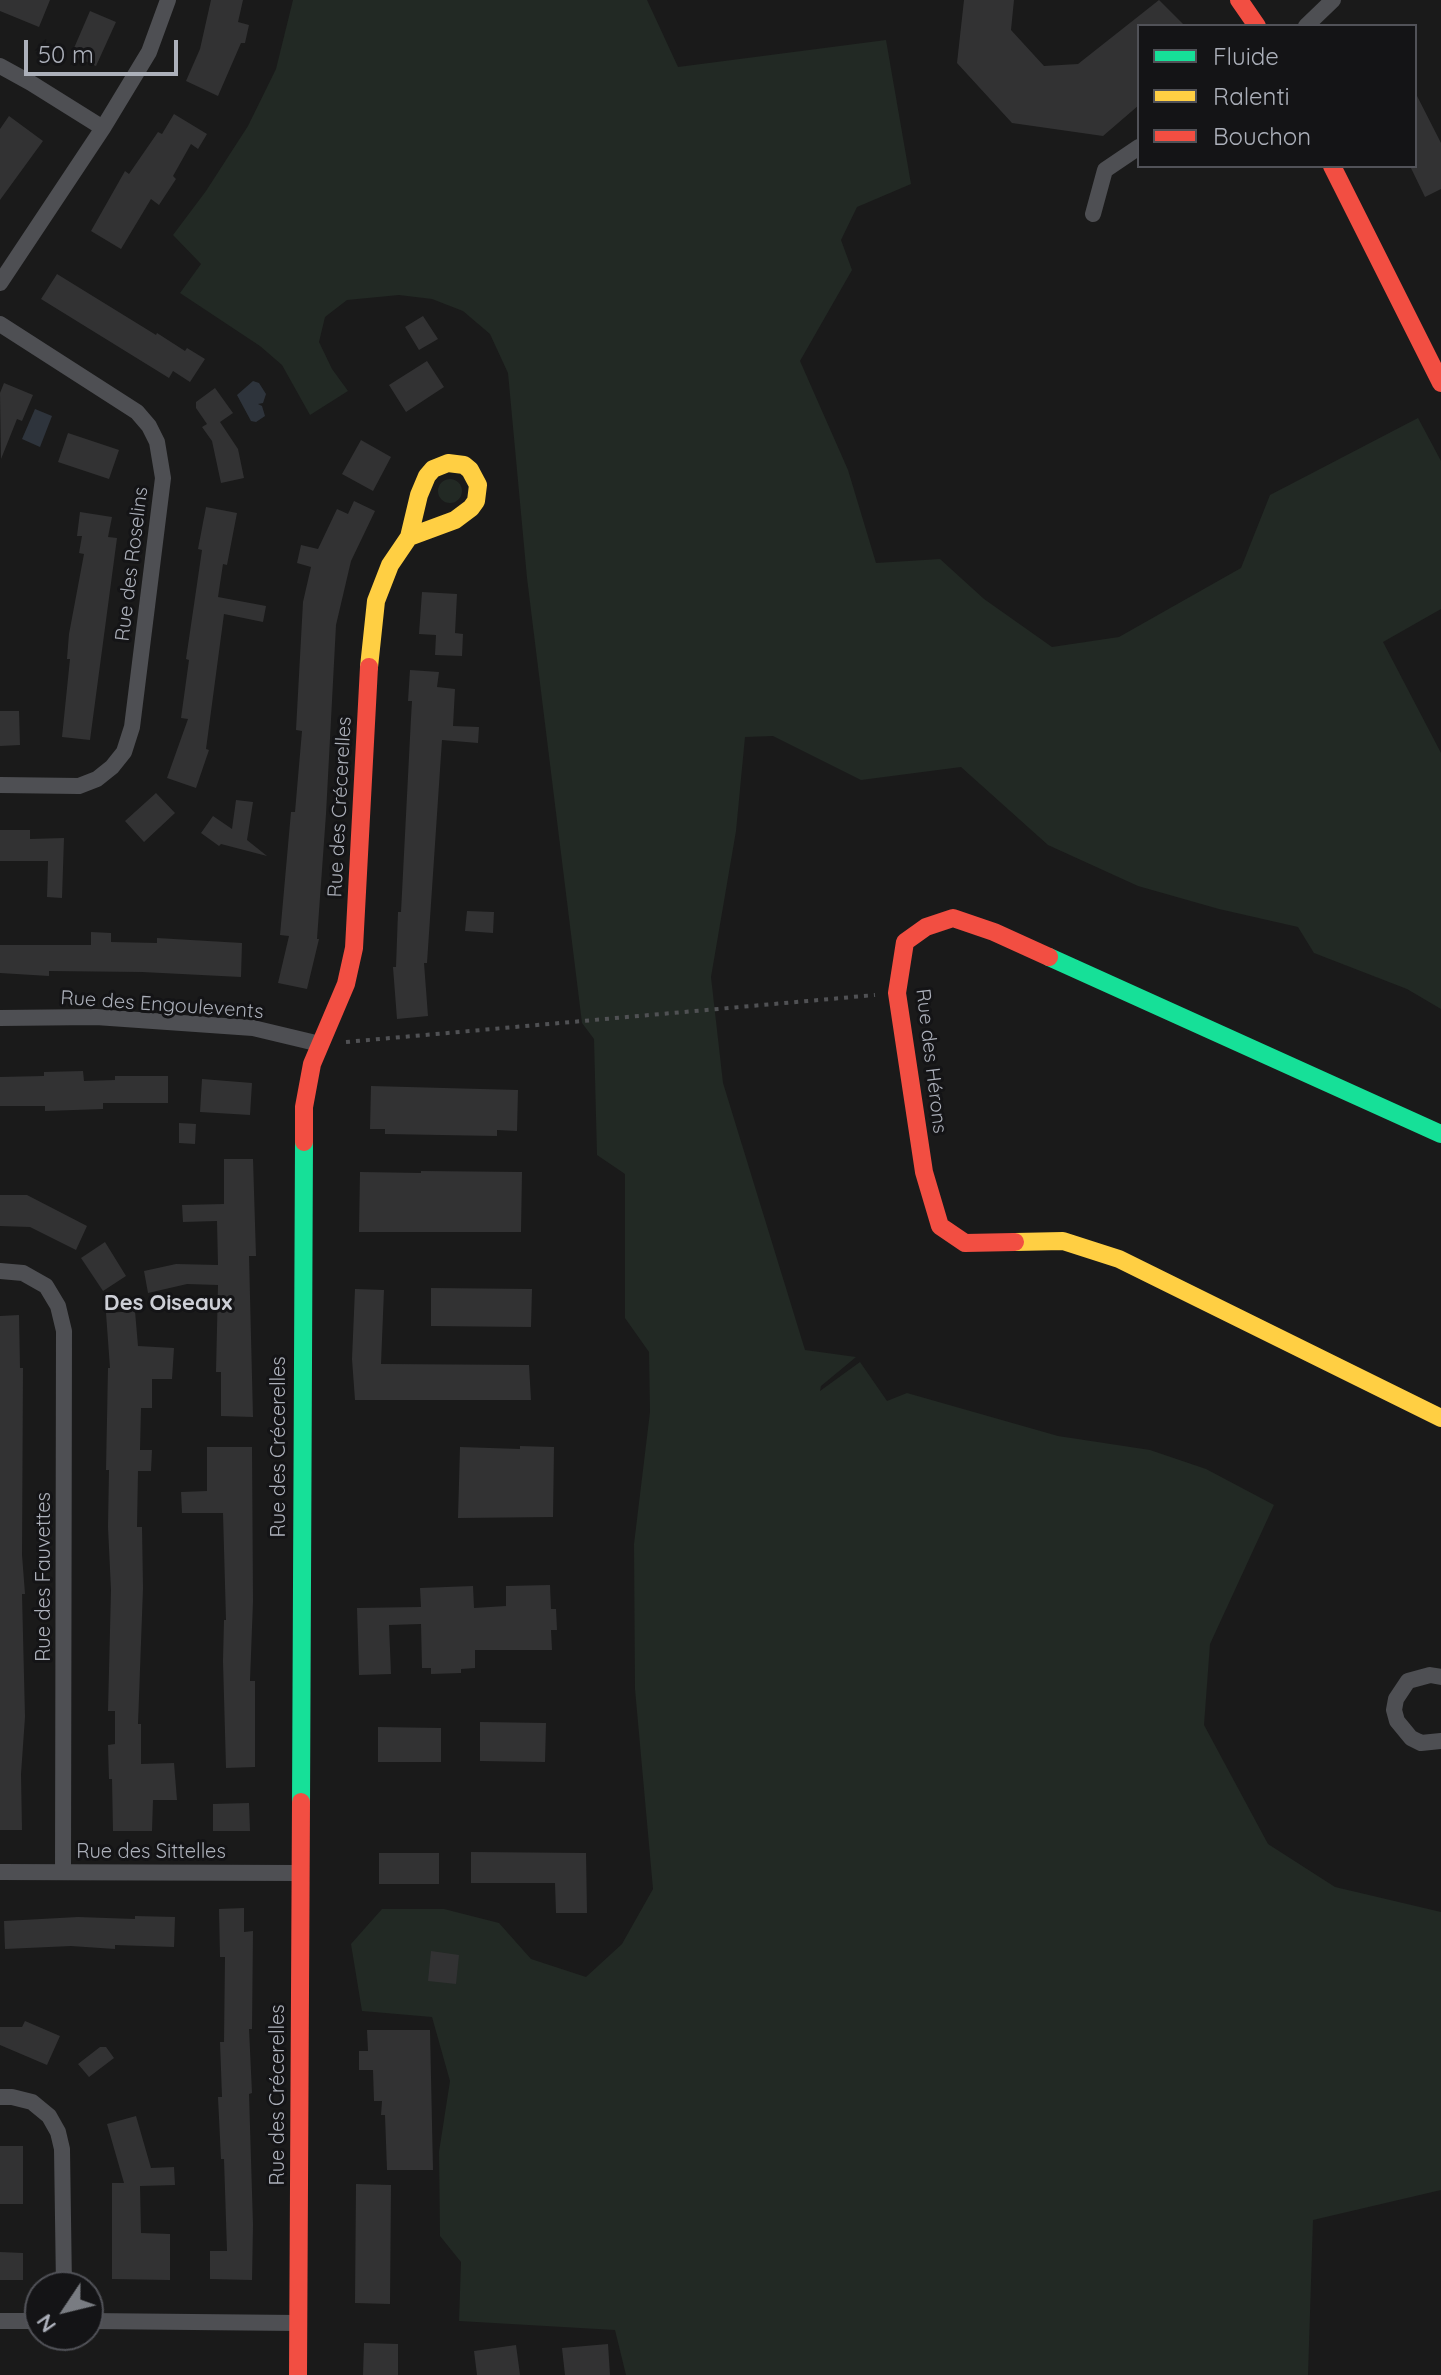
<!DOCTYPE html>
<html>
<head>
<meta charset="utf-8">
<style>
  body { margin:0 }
  #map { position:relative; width:1441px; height:2375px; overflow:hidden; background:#1a1a1a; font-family:Quicksand,sans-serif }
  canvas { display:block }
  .legend { position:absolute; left:1137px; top:24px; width:280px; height:144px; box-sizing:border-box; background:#141416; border:2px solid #515258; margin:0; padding:10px 14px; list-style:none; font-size:24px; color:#acb0ba }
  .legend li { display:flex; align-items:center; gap:16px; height:40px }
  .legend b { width:40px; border:2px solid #515258 }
  .north { position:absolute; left:24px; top:2271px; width:80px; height:80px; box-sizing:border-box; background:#141416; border:2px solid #515258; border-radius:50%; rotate:235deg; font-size:22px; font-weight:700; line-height:32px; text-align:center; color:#acb0ba }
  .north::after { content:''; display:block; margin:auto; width:28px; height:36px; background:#797c82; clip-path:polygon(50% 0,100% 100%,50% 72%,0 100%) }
  .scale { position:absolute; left:24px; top:40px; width:154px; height:36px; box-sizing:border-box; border:4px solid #acb0ba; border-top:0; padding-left:10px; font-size:24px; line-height:28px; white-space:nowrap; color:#acb0ba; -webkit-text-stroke:6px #141416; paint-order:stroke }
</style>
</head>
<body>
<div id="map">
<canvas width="1441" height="2375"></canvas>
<ul class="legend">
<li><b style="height:10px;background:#16e098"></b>Fluide</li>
<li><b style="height:10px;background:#ffcf43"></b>Ralenti</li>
<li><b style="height:10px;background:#f24e42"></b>Bouchon</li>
</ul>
<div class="north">N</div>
<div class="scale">50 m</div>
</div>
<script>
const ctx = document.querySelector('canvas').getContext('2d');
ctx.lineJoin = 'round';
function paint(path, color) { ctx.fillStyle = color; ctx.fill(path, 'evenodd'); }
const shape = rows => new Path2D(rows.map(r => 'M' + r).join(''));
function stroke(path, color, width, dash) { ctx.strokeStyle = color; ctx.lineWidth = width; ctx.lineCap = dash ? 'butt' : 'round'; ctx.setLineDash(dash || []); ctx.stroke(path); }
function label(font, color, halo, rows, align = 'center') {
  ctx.font = font + ' Quicksand,sans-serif'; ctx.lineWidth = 6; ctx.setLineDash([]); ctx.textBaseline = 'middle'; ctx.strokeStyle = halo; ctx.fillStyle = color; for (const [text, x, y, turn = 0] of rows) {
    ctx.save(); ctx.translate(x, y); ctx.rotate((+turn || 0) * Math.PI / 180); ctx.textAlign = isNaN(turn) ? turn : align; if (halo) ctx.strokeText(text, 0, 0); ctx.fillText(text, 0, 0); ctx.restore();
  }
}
const green = shape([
  [293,0,647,0,678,67,886,40,911,184,857,207,841,240,852,270,800,361,848,470,876,563,940,559,984,599,1052,647,1119,637,1241,568,1270,495,1418,418,1441,461,1441,609,1383,642,1441,753,1441,1009,1407,989,1314,953,1298,927,1219,909,1138,886,1048,845,961,767,861,780,773,736,745,737,736,831,711,977,723,1083,805,1350,856,1357,821,1386,820,1391,860,1362,887,1401,907,1393,1058,1436,1150,1450,1206,1469,1274,1505,1210,1644,1204,1725,1268,1844,1335,1887,1441,1912,1441,2190,1313,2220,1308,2375,626,2375,615,2330,459,2321,461,2262,440,2236,439,2152,450,2081,432,2017,362,2011,351,1944,382,1909,444,1909,499,1923,531,1959,586,1977,622,1944,653,1889,635,1689,634,1544,650,1412,649,1352,625,1318,625,1174,597,1155,594,1039,582,1023,527,578,508,373,490,334,463,311,432,299,399,295,347,300,325,317,319,342,332,369,348,391,310,415,282,365,260,346,180,293,201,264,173,235,206,191,248,126,276,69],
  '438 491a12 12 0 1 1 24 0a12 12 0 1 1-24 0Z'
]);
const water = shape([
  [253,381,259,383,266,394,263,403,258,404,262,406,265,416,256,422,251,421,237,395],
  [35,409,52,416,40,447,22,439]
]);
const building = shape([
  [0,0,50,0,39,27,0,11],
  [211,0,243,0,238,22,249,25,245,43,241,43,218,96,186,81,200,49],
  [964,0,1014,0,1011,30,1044,66,1078,64,1159,0,1185,26,1139,26,1139,105,1103,136,1012,123,957,63],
  [90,11,116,22,96,66,71,55],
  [1415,92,1441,143,1441,189,1425,197,1410,166,1415,166],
  [174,114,207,134,198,149,191,144,173,176,176,179,159,205,151,199,121,249,91,231,125,171,129,174,158,132,162,134],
  [9,116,43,141,0,200,0,129],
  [57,274,156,335,157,333,185,351,187,348,205,359,190,382,173,371,169,378,41,299],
  [423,316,438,339,419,350,405,327],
  [427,361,444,387,406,412,389,385],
  [4,383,33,395,22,421,17,419,1,459,0,393],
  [215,388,233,413,220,422,238,449,244,478,221,483,212,441,202,427,207,424,196,408,196,402],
  [68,433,119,450,109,479,58,462],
  [361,440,391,457,373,491,342,474],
  [354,501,375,511,351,561,336,625,326,814,317,939,319,939,307,989,278,983,289,936,280,935,291,812,295,812,302,731,296,730,303,602,311,567,297,563,301,545,318,549,337,509,348,514],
  [206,507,237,513,227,565,223,564,218,597,266,606,263,622,224,614,206,749,209,750,196,788,167,778,188,719,181,718,189,660,186,659,202,550,198,549],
  [80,512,112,517,108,537,117,538,90,740,62,737,70,659,67,659,69,634,84,554,79,553,82,536,77,536],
  [422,592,457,594,455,633,463,634,462,656,435,655,436,635,419,634],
  [410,670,439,672,437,687,455,689,453,726,479,727,478,743,442,740,427,963,424,963,428,1016,397,1019,393,967,396,967,398,912,401,912,411,718,412,701,408,701],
  [0,711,19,711,20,745,0,746],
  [156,793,175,813,144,842,125,821],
  [236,800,253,802,247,840,267,856,221,844,219,846,201,833,213,816,232,829],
  [0,830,30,830,30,839,64,838,62,898,47,897,48,861,0,861],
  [467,911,494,912,493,933,465,931],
  [91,932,111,933,111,942,157,943,157,938,242,943,241,977,142,972,49,971,49,976,0,973,0,945,91,945],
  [83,1071,84,1081,115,1080,115,1076,168,1076,168,1103,103,1103,103,1109,45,1111,45,1106,0,1106,0,1077,44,1076,44,1072],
  [202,1079,252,1083,250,1115,200,1112],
  [371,1086,518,1090,517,1131,497,1130,497,1136,385,1134,385,1129,370,1129],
  [179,1123,196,1124,195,1144,179,1143],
  [224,1159,253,1159,256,1256,249,1256,253,1417,221,1416,221,1372,216,1372,218,1285,187,1284,148,1293,144,1271,176,1264,218,1265,217,1221,183,1222,182,1205,224,1204],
  [421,1171,522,1172,521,1232,359,1232,360,1172,421,1173],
  [0,1195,27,1195,87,1226,76,1250,30,1227,0,1226],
  [105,1242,126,1276,103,1291,81,1258],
  [431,1288,532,1289,531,1327,431,1326],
  [355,1289,384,1290,381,1364,529,1365,531,1400,355,1400,352,1359],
  [135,1311,138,1346,174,1348,172,1379,152,1379,152,1408,141,1408,140,1450,152,1450,151,1471,138,1471,137,1527,142,1527,143,1588,138,1724,141,1724,141,1764,174,1763,177,1800,153,1800,152,1831,113,1831,112,1779,109,1779,108,1745,115,1744,115,1711,108,1711,111,1590,108,1527,109,1470,106,1470,108,1368,110,1368,106,1313],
  [19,1315,20,1368,23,1368,22,1555,25,1594,22,1594,25,1717,21,1774,22,1830,0,1830,0,1316],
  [520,1446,554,1447,553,1517,458,1518,460,1447,520,1449],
  [207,1447,252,1447,253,1601,250,1681,255,1681,255,1767,226,1768,223,1661,224,1620,226,1620,223,1513,182,1513,181,1492,207,1491],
  [550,1585,551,1609,556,1609,557,1630,551,1630,552,1650,475,1650,475,1668,461,1669,461,1673,431,1674,431,1668,422,1668,421,1624,389,1625,391,1674,359,1675,357,1608,421,1607,420,1588,473,1586,474,1608,506,1606,506,1586],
  [480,1722,546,1723,545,1762,480,1761],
  [378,1727,441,1728,441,1762,378,1762],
  [249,1803,250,1831,213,1831,213,1804],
  [471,1852,586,1853,587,1913,556,1913,555,1883,471,1883],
  [379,1853,439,1853,439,1884,379,1884],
  [244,1908,244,1932,253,1931,252,2029,249,2029,252,2093,249,2094,253,2225,252,2280,210,2279,210,2251,227,2251,224,2159,221,2159,218,2097,222,2097,220,2042,224,2042,225,1957,220,1957,219,1909],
  [135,1916,175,1917,174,1947,115,1945,115,1949,71,1946,5,1949,4,1921,78,1917,135,1919],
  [431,1951,459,1955,456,1984,428,1981],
  [25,2021,60,2036,47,2065,0,2045,0,2027,22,2027],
  [367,2030,430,2030,433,2170,387,2170,385,2115,381,2115,382,2101,374,2101,373,2070,359,2070,359,2051,368,2051],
  [100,2047,106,2047,114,2058,89,2077,78,2064],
  [136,2116,151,2168,174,2167,175,2185,140,2186,141,2233,170,2234,170,2280,112,2279,112,2183,124,2183,107,2124],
  [0,2146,23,2146,23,2204,0,2204],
  [356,2184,391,2185,390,2304,355,2303],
  [0,2252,23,2253,23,2280,0,2280],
  [364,2343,398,2344,398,2375,363,2375],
  [608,2344,610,2375,565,2375,562,2348],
  [516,2345,520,2375,477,2375,474,2351]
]);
const path = shape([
  [346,1042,875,995]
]);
const street = shape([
  [1306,26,1333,0],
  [0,66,31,83,103,128],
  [1093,214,1105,170,1139,147],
  [0,283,103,128,149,52,168,0],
  [0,324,137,412,149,426,157,442,163,478,132,727,124,752,112,767,97,779,79,786,0,785],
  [0,1018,96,1017,253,1028,320,1044],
  [0,1271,23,1273,46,1286,58,1306,64,1331,63,1872],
  [1441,1677,1430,1675,1408,1681,1396,1699,1394,1710,1397,1721,1411,1738,1421,1743,1441,1741],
  [0,1872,301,1873],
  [0,2097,12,2097,32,2102,49,2116,58,2132,62,2149,64,2287],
  [0,2321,40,2321],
  [88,2321,298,2323]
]);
const fast = shape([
  [1049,957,1441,1134],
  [301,1802,304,1142]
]);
const slow = shape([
  [369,667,376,601,390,565,409,537,419,495,427,476,433,469,448,463,464,465,470,470,478,485,476,501,471,508,455,520,409,537],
  [1015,1242,1063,1241,1119,1259,1441,1418]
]);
const jam = shape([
  [1239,0,1257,26],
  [1332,166,1441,383],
  [304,1142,304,1107,312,1064,346,984,354,948,369,667],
  [1015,1242,965,1243,940,1226,924,1172,897,993,905,942,926,927,953,918,994,932,1049,957],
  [298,2375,301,1802]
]);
const streetNames = [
  ["Rue des Roselins",132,564,-83],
  ["Rue des Crécerelles",340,807,-87],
  ["Rue des Engoulevents",162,1005,4],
  ["Rue des Hérons",931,1061,83],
  ["Rue des Crécerelles",279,1447,-90],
  ["Rue des Fauvettes",44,1577,-90],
  ["Rue des Sittelles",151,1852],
  ["Rue des Crécerelles",278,2095,-90]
];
const neighbourhoodNames = [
  ["Des Oiseaux",168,1303]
];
paint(green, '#222924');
paint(water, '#2e343c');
paint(building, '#323233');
stroke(path, '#505154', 4, [4, 6]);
stroke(street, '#4e4f53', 16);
stroke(fast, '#16e098', 18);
stroke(slow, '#ffcf43', 18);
stroke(jam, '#f24e42', 18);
label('20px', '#acb0ba', '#141416', streetNames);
label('bold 22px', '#cdcfd6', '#141416', neighbourhoodNames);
</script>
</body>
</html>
